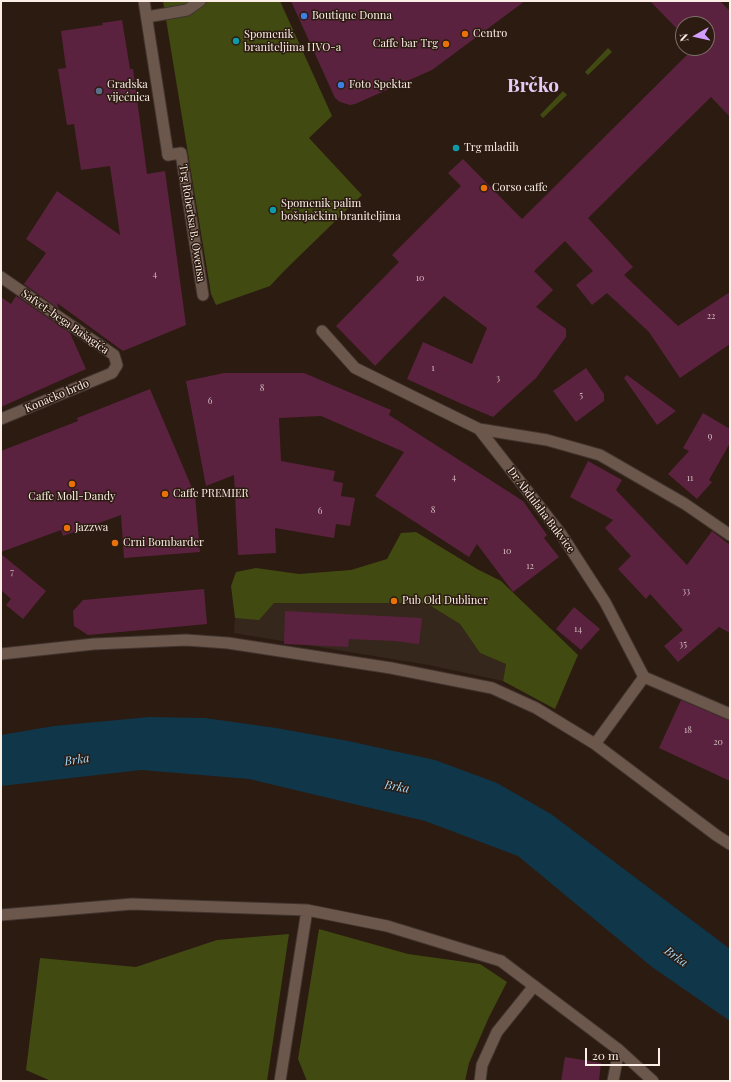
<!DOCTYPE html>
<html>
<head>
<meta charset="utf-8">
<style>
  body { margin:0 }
  #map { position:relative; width:731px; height:1082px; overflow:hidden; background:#2c1b11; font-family:"Playfair Display",serif }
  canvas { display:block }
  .frame { position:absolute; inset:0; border:2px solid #faeee7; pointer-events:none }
  .north { position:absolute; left:675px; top:16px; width:40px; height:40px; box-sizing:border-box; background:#2c1b11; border:1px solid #7e6f67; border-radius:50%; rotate:262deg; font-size:11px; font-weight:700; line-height:16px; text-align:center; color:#faeee7 }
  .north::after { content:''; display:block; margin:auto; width:14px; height:18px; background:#d19dfe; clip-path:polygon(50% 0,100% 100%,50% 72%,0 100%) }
  .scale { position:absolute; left:585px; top:1048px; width:75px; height:18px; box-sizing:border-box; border:2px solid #faeee7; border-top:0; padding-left:5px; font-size:12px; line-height:14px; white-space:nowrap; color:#faeee7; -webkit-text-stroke:3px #2c1b11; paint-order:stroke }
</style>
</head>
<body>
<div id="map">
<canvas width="731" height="1082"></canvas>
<div class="frame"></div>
<div class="north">N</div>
<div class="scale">20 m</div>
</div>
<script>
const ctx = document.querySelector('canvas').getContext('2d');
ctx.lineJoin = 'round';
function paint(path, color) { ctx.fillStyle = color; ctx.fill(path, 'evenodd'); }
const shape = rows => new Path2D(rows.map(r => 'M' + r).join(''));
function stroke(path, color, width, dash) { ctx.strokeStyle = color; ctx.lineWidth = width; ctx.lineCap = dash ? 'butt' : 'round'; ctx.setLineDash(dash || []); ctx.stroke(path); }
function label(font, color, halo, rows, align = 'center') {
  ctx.font = font + ' "Playfair Display",serif'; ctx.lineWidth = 3; ctx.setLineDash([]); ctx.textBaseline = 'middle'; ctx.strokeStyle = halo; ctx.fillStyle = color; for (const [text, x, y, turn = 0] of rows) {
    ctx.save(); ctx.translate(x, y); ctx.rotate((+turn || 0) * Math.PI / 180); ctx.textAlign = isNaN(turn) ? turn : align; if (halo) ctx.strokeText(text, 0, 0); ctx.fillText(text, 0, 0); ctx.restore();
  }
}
const commercial = shape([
  [274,603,426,603,460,624,480,653,506,664,503,681,429,665,234,633,235,618,259,619]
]);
const green = shape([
  [163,1,280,1,332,116,309,138,362,195,284,271,270,286,216,305,211,294],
  [608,48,612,52,588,75,585,72],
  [563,91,567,95,543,118,540,115],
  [416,532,477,569,501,581,578,655,555,709,503,681,506,664,480,653,460,624,426,603,274,603,259,620,235,618,231,586,236,572,256,568,299,574,351,570,387,559,401,533],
  [319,929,408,954,480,964,507,982,489,1017,469,1063,465,1081,307,1081,298,1059],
  [289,934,267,1081,51,1081,26,1070,40,958,136,967,217,940]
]);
const water = shape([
  [149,717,205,718,276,728,348,741,435,760,497,783,551,814,730,949,730,1021,652,967,518,856,425,821,249,779,141,770,1,786,1,735,54,726]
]);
const building = shape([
  [291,1,525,1,432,70,355,104,350,105,340,102,335,98],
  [650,1,720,1,730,11,730,117,711,97,588,218,633,267,624,275,678,326,730,292,730,344,680,378,649,332,607,293,592,305,576,285,593,271,565,241,534,271,553,290,536,307,566,329,566,337,536,378,493,417,462,404,407,379,423,342,472,364,487,328,444,296,375,366,336,326,399,262,392,255,461,186,448,173,463,159,522,219,694,48,707,48,707,24,683,24,683,35],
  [122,20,130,69,133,69,147,174,165,171,186,325,123,351,57,303,59,309,24,284,46,253,26,239,57,191,120,235,110,166,81,170,74,124,67,125,58,69,66,68,61,31,103,25,102,23],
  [16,296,70,333,86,369,1,407,1,297,11,304],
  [586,368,604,394,604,401,576,422,553,391],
  [224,373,304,373,391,410,389,415,523,501,547,535,544,538,559,557,513,592,477,544,469,557,375,496,404,452,321,416,279,418,281,461,335,471,333,481,343,483,341,496,355,498,350,526,336,524,334,538,275,528,276,553,238,555,234,475,206,486,186,381],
  [627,375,676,411,657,425,624,378],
  [150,389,195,495,200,552,124,558,121,515,63,536,61,530,1,552,1,451,78,421,77,418],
  [703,413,730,429,730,443,709,480,712,482,697,499,668,474,689,451,683,448],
  [588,461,622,480,616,490,687,565,712,531,730,545,730,633,719,627,678,662,664,646,683,630,650,594,646,599,618,569,631,556,605,528,613,520,570,497],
  [1,554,46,591,23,619,6,605,11,599,1,590],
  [204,589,207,624,88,635,74,626,73,611,83,600],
  [574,607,600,629,581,650,556,629],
  [285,611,422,618,419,644,395,641,349,639,348,647,284,644],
  [681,700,730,721,730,781,659,748],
  [565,1057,601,1063,599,1081,561,1081]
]);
const service = shape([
  [144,1,168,155],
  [147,17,187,10,200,1],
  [1,915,132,904,307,910,387,926,501,961],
  [280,1081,307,910],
  [480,1081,482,1065,497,1032,534,986]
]);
const pedestrian = shape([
  [168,155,181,153,203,295]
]);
const minor = shape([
  [1,277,114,355,117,365,112,373,1,419],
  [322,331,355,368,479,429,561,534,605,602,644,677,730,714],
  [479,429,547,440,600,455,685,504,730,535],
  [1,654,94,644,186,640,228,643,391,668,492,688,536,708,595,744,716,835,730,844],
  [595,744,644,677],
  [501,961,619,1050,653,1081],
  [613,1081,619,1050]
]);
const markers = [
  [304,16,4,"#3f7fe0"],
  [465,34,4,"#e8710a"],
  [236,41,4,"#0f9aa8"],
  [446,44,4,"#e8710a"],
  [341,85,4,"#3f7fe0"],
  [99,91,4,"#5c6f8a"],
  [456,148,4,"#0f9aa8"],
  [484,188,4,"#e8710a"],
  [273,210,4,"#0f9aa8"],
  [72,484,4,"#e8710a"],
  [165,494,4,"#e8710a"],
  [67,528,4,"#e8710a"],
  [115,543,4,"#e8710a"],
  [394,601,4,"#e8710a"]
];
const numberNames = [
  ["4",155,274],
  ["10",420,278],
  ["22",711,316],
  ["1",433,368],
  ["3",498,378],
  ["8",262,388],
  ["5",581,395],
  ["6",210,401],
  ["9",710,436],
  ["4",454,477],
  ["11",690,478],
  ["8",433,510],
  ["6",320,511],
  ["10",507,551],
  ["12",530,566],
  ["7",12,572],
  ["33",686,591],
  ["14",578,629],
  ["35",683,644],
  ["18",688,730],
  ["20",718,742]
];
const poiNames = [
  ["Boutique Donna",312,16],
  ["Centro",473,34],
  ["Spomenik",244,35],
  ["braniteljima HVO-a",244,48],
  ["Caffe bar Trg",438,44,"right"],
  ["Gradska",107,85],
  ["vijećnica",107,98],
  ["Foto Spektar",349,85],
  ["Trg mladih",464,148],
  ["Corso caffe",492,188],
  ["Spomenik palim",281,204],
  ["bošnjačkim braniteljima",281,217],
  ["Caffe PREMIER",173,494],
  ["Caffe Moll-Dandy",72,497,"center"],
  ["Jazzwa",75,528],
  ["Crni Bombarder",123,543],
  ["Pub Old Dubliner",402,601]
];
const streetNames = [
  ["Trg Robertsa B. Owensa",192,223,81],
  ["Safvet-bega Bašagića",65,322,35],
  ["Konačko brdo",57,396,-23],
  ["Dr Abdulaha Bukvice",541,510,53]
];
const waterNames = [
  ["Brka",77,760,-8],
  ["Brka",397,787,10],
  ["Brka",676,957,35]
];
const townNames = [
  ["Brčko",533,86]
];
paint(commercial, '#36271c');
paint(green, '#414b11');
paint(water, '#10364a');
paint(building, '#5b223f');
stroke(service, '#41342f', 13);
stroke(pedestrian, '#41342f', 13);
stroke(minor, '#41342f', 13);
stroke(service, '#6b574b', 11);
stroke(pedestrian, '#6b574b', 11);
stroke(minor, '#6b574b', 11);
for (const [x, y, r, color] of markers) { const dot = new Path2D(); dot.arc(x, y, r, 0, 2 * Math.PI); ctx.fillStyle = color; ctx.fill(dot); stroke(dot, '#2c1b11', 1.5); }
label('9px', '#d2bbbd', null, numberNames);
label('11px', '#faeee7', '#2c1b11', poiNames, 'left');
label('11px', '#faeee7', '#2c1b11', streetNames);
label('italic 12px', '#a3dafb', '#2c1b11', waterNames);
label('bold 19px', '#e1ccf5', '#2c1b11', townNames);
</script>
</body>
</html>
